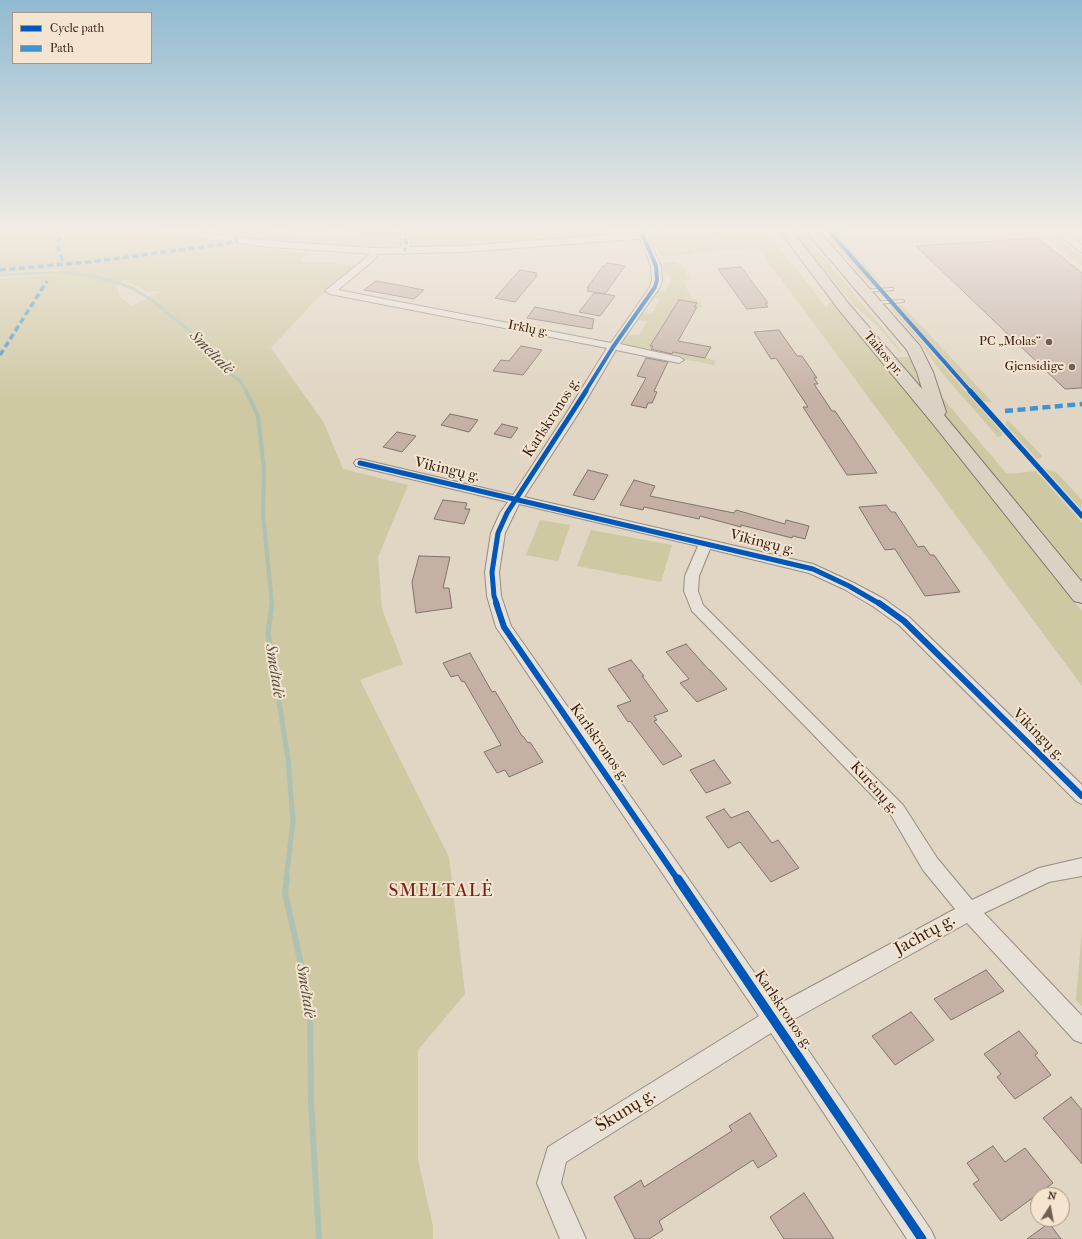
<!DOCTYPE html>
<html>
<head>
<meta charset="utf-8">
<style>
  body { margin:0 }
  #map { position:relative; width:1082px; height:1239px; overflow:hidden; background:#e1d5c3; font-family:"IM FELL French Canon",serif }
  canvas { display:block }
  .legend { position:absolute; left:12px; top:12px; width:140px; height:52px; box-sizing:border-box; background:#f4e5d0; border:1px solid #a99686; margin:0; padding:5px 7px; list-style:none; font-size:12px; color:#382016 }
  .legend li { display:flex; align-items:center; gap:8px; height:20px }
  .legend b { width:20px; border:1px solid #a99686 }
  .north { position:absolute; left:1030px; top:1187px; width:40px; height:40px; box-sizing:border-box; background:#f4e5d0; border:1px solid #a99686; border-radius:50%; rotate:11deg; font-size:11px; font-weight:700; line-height:16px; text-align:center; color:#382016 }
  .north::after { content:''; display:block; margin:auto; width:14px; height:18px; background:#735f53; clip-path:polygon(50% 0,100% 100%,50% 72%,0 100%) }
</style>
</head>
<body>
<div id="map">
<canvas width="1082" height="1239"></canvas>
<ul class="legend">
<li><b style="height:5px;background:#0057b8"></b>Cycle path</li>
<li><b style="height:5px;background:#3e94d4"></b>Path</li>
</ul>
<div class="north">N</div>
</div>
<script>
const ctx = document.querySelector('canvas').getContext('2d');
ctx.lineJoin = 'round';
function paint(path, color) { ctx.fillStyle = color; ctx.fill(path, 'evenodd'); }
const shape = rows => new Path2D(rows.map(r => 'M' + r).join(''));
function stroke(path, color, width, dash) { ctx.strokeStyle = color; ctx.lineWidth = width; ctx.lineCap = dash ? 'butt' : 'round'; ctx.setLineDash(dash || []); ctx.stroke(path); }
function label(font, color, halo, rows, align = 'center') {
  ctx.font = font + ' "IM FELL French Canon",serif'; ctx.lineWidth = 4; ctx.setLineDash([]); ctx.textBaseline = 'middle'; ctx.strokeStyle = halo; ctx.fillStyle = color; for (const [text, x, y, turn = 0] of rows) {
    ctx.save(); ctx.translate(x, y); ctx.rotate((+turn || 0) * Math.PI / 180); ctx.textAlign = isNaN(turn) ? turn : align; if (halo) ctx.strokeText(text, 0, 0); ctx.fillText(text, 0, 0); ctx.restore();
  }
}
const green = shape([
  [0,229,152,229,224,244,307,253,301,261,357,265,357,266,325,290,271,348,324,423,343,469,408,485,378,557,382,609,403,664,360,680,449,857,465,994,418,1050,418,1160,433,1226,433,1239,0,1239,0,279,56,274,58,269,0,273],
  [125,280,146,291,162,291,132,306,119,296,116,282],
  [201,229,271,229,271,232,275,235,396,241,400,243,398,246,393,247,302,243,257,238],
  [315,229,333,229,333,234,287,232,280,230],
  [397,229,398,236,396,237,356,235,357,234,343,231,343,230],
  [411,229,630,229,614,230,612,234,483,244,413,247,412,246],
  [798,229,802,231,902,352,899,351,877,326,855,306,792,231,793,230],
  [874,229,836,233,882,283,872,284,873,286,871,286,847,259,833,248,823,237,835,237,831,232,833,230],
  [762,231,762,234,771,237,775,242,826,307,829,303,833,301,1082,611,1082,686,758,248,690,253,691,255,666,256,660,256,654,243,657,239],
  [1057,237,1082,257,1082,266,1045,238],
  [674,261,682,265,690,279,683,281,692,299,699,302,703,307,694,307,696,303,679,300,650,345,692,353,692,355,715,360,714,365,623,348,620,344,627,334,639,335,647,322,637,319,641,312,652,313,660,299,652,297,656,291,664,292,671,281,671,277,660,266,661,264],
  [896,304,903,306,992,402,983,401],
  [890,305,1002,433,1002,436,998,437,940,371,922,345,890,308],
  [896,357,909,357,918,370,922,389],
  [935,389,1006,473,1010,474,1036,471,1082,523,1082,581,940,410],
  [1006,421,1009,421,1042,456,1040,458,1037,459,1006,425],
  [1045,469,1056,472,1082,500,1082,510],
  [540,520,570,525,558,561,526,555],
  [591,530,672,545,661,582,577,566],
  [1082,930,1082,1006,1076,1000]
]);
const streamFar3 = shape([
  [0,275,63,272,92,276,116,282,134,289,153,301,193,334,219,365,239,380,247,392]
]);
const streamFar2 = shape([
  [246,391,258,416,264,469,263,514,272,604]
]);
const streamFar1 = shape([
  [272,603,268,633,288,758,293,821,286,880]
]);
const stream = shape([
  [287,879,285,893,303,973,310,1022,311,1101,319,1239]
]);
const building = shape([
  [1038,238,1082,273,1082,388,1065,389,916,246,1038,238],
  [608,263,625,266,605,294,615,296,600,316,579,312,594,293,605,294,587,291,589,288,587,288,603,266,605,266,608,263],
  [741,267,768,303,765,303,768,307,747,309,718,269,741,267],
  [520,270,537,273,535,276,537,276,515,302,495,298,520,270],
  [376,281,404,286,424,290,414,299,364,290,376,281],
  [679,300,697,303,694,307,697,307,678,341,711,347,705,358,673,352,672,354,651,349,653,346,650,346,679,300],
  [535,307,594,319,592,329,527,318,535,307],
  [779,330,797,356,802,356,817,378,814,378,818,384,814,384,832,411,835,411,877,473,847,475,803,407,808,407,776,358,771,359,754,332,779,330],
  [521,346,542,350,523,375,493,371,501,360,509,361,521,346],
  [646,358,668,362,654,391,657,392,652,403,648,403,646,408,631,405,646,378,637,376,646,358],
  [450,414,478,420,469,432,441,425,450,414],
  [502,424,518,428,511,438,494,434,502,424],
  [397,432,416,436,402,452,383,447,397,432],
  [588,470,608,475,594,500,573,495,588,470],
  [634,480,655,486,650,496,734,513,736,510,785,524,786,520,809,526,805,539,793,536,792,538,741,525,741,527,700,516,699,519,644,507,643,510,620,505,634,480],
  [443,500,467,503,465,509,470,509,464,524,434,519,443,500],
  [886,505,891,512,895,512,918,547,924,546,930,555,934,555,960,592,925,596,895,549,885,550,859,507,886,505],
  [419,556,450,557,443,588,449,588,452,608,416,613,412,582,419,556],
  [686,644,709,670,710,670,727,689,697,702,680,683,689,679,666,652,686,644],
  [470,653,492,692,495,691,522,736,523,736,528,743,530,742,543,762,509,777,505,770,497,773,484,752,501,745,464,681,462,682,458,675,451,677,443,663,470,653],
  [631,660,644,676,642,676,668,711,654,716,657,720,654,721,682,756,663,765,630,721,628,722,617,706,631,701,608,669,631,660],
  [714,760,731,783,706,793,690,770,714,760],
  [724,809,731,818,748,811,772,843,778,840,799,868,771,882,740,842,728,848,706,817,724,809],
  [986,970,1004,991,951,1020,934,999,986,970],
  [911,1012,934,1040,895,1065,872,1036,911,1012],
  [1019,1031,1038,1053,1035,1055,1051,1075,1015,1099,997,1077,1001,1074,984,1054,1019,1031],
  [1071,1097,1082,1110,1082,1164,1043,1118,1071,1097],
  [750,1113,777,1156,758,1168,753,1160,659,1221,663,1230,649,1239,635,1239,614,1197,641,1180,644,1187,732,1131,729,1126,750,1113],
  [993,1146,1005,1162,1025,1148,1053,1183,1001,1221,973,1184,979,1180,967,1163,993,1146],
  [804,1193,825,1225,834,1239,784,1239,770,1217,804,1193],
  [1049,1223,1061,1239,1027,1239,1049,1223]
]);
const service = shape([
  [891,288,893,288,893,290,864,292,862,291,864,290,891,288],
  [902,300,904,301,904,302,874,304,872,303,874,302,902,300]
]);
const minor = shape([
  [400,229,408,229,410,244,409,251,404,254,399,251,402,244,400,229],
  [1052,229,1062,229,1082,245,1082,252,1079,251,1052,229],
  [643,233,647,236,661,266,662,280,660,287,620,344,679,357,684,360,679,363,616,350,578,414,524,497,813,564,854,583,884,599,909,617,1082,785,1082,804,1076,801,899,625,874,607,844,589,809,573,710,549,699,576,698,591,703,605,903,805,937,858,972,900,1039,868,1082,858,1082,876,1049,882,984,913,1082,1016,1082,1043,1074,1040,967,923,789,1022,931,1230,935,1239,907,1239,771,1033,566,1162,561,1183,586,1239,560,1239,537,1183,548,1147,759,1016,496,627,487,596,485,572,491,533,500,513,508,502,356,466,354,463,356,460,360,459,513,495,566,414,607,348,330,294,325,291,368,256,371,249,374,248,379,251,375,259,338,290,611,343,650,287,652,280,651,266,639,236,643,233],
  [519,504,698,546,685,576,684,591,692,611,804,725,891,815,923,870,955,909,777,1005,511,626,501,596,499,572,505,533,519,504]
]);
const tertiary = shape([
  [171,229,191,229,212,234,270,241,374,248,464,246,683,229,732,229,727,232,464,252,374,254,270,247,212,240,172,231,171,229]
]);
const primary = shape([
  [778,229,791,229,849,304,922,389,917,372,907,350,804,229,817,229,920,346,933,372,946,412,944,415,1082,582,1082,603,1074,601,933,424,839,310,778,229]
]);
const quietFar1 = shape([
  [55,229,60,237,57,243,62,260,59,264],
  [404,229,406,244,404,251],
  [0,270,98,261,224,244,238,240],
  [0,355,47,281]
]);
const quiet = shape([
  [1005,411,1082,404]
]);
const cyclewayFar3 = shape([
  [827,229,971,392],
  [585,392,613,347,655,287,657,280,656,266,643,236]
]);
const cyclewayFar2 = shape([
  [970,391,1082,516],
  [360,463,813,569,849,586,880,604],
  [497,604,494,596,492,572,498,533,507,513,586,391]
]);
const cyclewayFar1 = shape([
  [496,603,504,627,678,880],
  [879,603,904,621,1082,796]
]);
const cycleway = shape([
  [678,879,922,1239]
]);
const markers = [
  [1049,342,4,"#735f53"],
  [1072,367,4,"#735f53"]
];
const farStreetnames = [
  ["Irklų g.",528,329,11],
  ["Taikos pr.",883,354,50]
];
const farPoinames = [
  ["PC „Molas“",1041,342],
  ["Gjensidige",1064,367]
];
const streetNames = [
  ["Karlskronos g.",552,418,-57],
  ["Vikingų g.",447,470,13],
  ["Vikingų g.",762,543,14],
  ["Vikingų g.",1038,735,45],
  ["Karlskronos g.",599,743,55],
  ["Kurėnų g.",874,788,48],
  ["Karlskronos g.",783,1010,56]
];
const waterNames = [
  ["Smeltalė",211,353,45],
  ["Smeltalė",274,671,81],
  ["Smeltalė",305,991,81]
];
const nearStreetnames = [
  ["Jachtų g.",925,935,-29],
  ["Škunų g.",626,1111,-32]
];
const nearNeighbourhoodnames = [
  ["SMELTALĖ",441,891]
];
paint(green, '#cec8a3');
stroke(streamFar3, '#afc2b2', 3);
stroke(streamFar2, '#afc2b2', 4);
stroke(streamFar1, '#afc2b2', 5);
stroke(stream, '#afc2b2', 6);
paint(building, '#c4b0a5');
stroke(building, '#7e746a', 1);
stroke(service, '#968c81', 2);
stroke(minor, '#968c81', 2);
stroke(tertiary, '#968c81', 2);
stroke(primary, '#7e746a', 2);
paint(service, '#e7e1d8');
paint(minor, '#e7e1d8');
paint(tertiary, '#e7e1d8');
paint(primary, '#dbd2c3');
stroke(quietFar1, '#3e94d4', 3.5, [6, 3.5]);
stroke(quiet, '#3e94d4', 4.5, [8, 4.5]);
stroke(cyclewayFar3, '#0057b8', 4);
stroke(cyclewayFar2, '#0057b8', 5);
stroke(cyclewayFar1, '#0057b8', 6);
stroke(cycleway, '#0057b8', 9);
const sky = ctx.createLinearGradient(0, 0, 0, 403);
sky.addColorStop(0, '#91bad2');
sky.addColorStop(0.57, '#f2ece4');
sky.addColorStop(1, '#f2ece400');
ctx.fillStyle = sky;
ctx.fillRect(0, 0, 1082, 403);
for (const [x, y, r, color] of markers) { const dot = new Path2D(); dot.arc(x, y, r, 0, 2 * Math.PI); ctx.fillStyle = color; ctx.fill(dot); stroke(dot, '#f4e5d0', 1.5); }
label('13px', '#382016', '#f4e5d0', farStreetnames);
label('13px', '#382016', '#f4e5d0', farPoinames, 'right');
label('15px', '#382016', '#f4e5d0', streetNames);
label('italic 16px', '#554e42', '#f4e5d0', waterNames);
label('18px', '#382016', '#f4e5d0', nearStreetnames);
ctx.letterSpacing = '1px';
label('19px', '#7a1f14', '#f4e5d0', nearNeighbourhoodnames);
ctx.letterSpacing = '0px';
</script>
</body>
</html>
